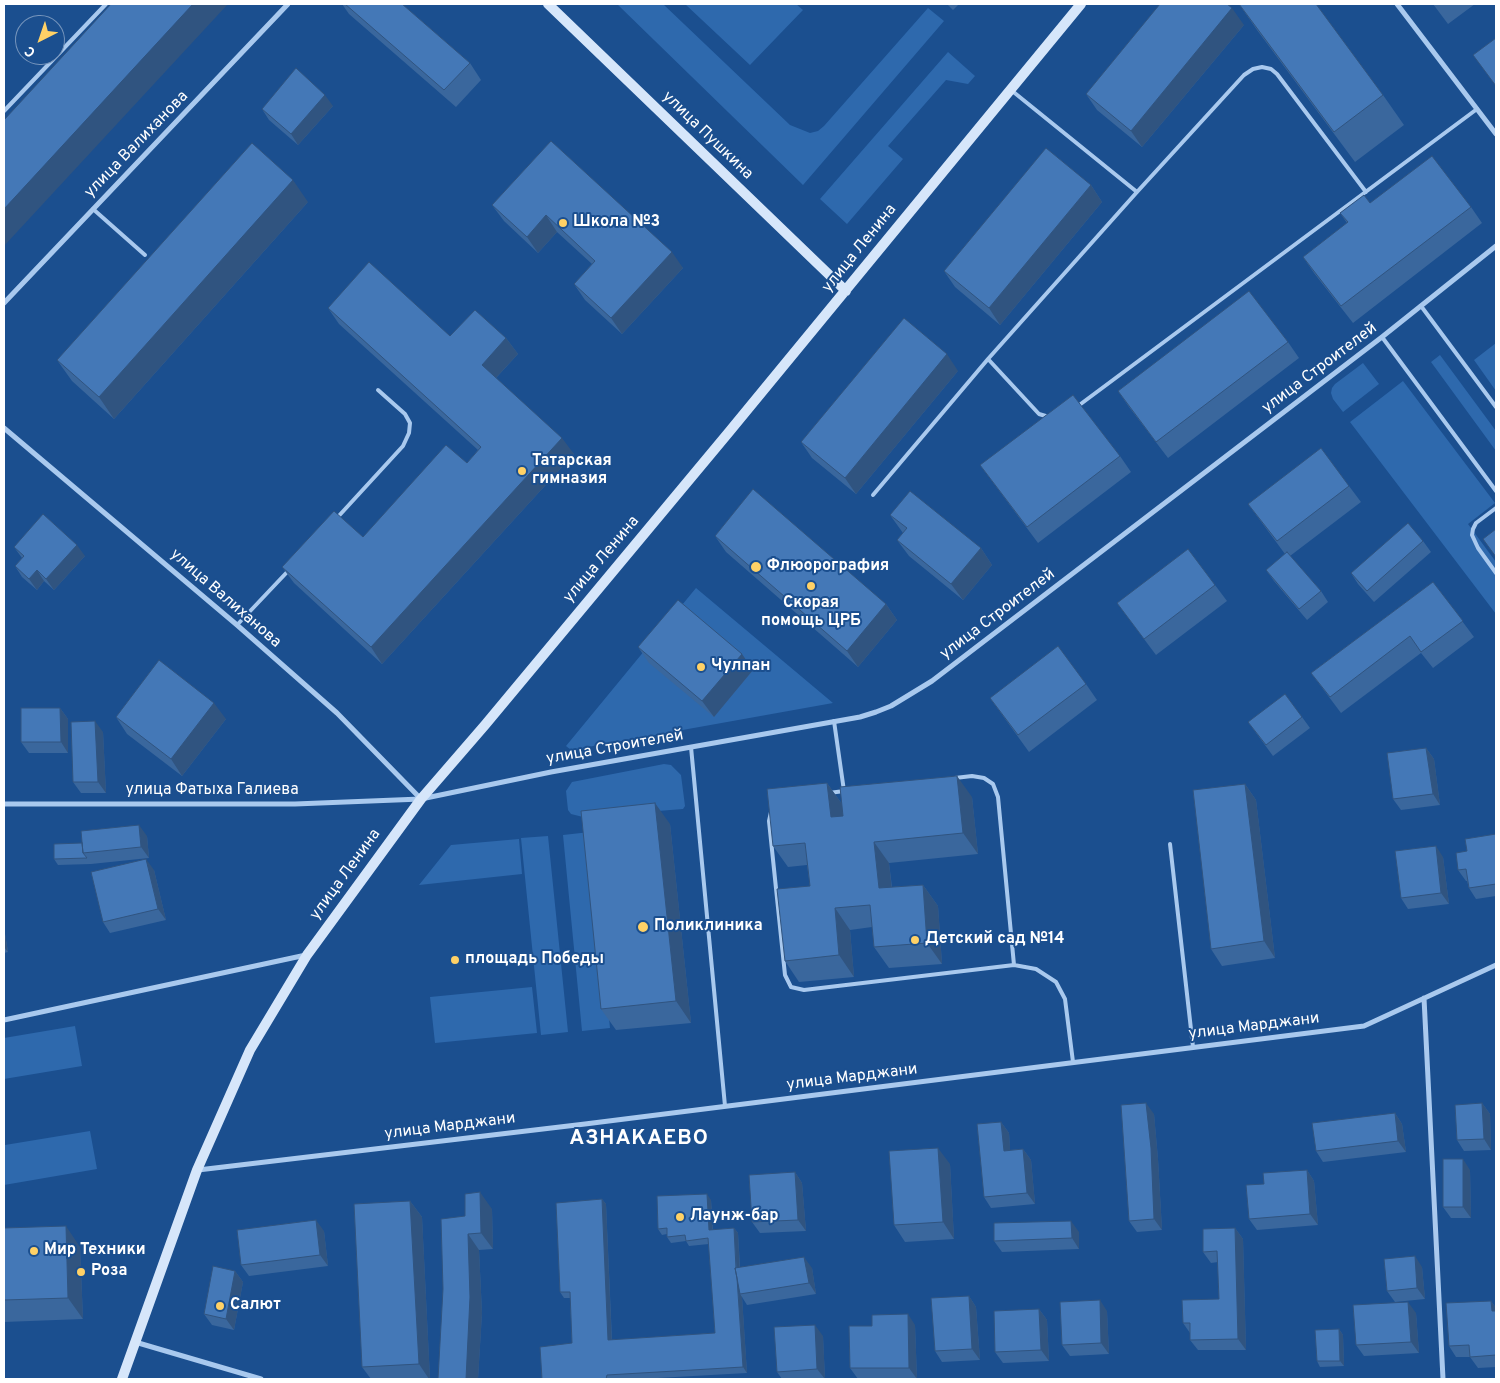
<!DOCTYPE html>
<html>
<head>
<meta charset="utf-8">
<style>
  body { margin:0 }
  #map { position:relative; width:1500px; height:1383px; overflow:hidden; background:#1b4f8f; font-family:Overpass,sans-serif }
  canvas { display:block }
  .frame { position:absolute; inset:0; border:5px solid #fff; pointer-events:none }
  .north { position:absolute; left:15px; top:15px; width:50px; height:50px; box-sizing:border-box; background:#1b4f8f; border:1px solid #7695bc; border-radius:50%; rotate:221deg; font-size:14px; font-weight:700; line-height:20px; text-align:center; color:#fff }
  .north::after { content:''; display:block; margin:auto; width:18px; height:22px; background:#ffd166; clip-path:polygon(50% 0,100% 100%,50% 72%,0 100%) }
</style>
</head>
<body>
<div id="map">
<canvas width="1500" height="1383"></canvas>
<div class="frame"></div>
<div class="north">С</div>
</div>
<script>
const ctx = document.querySelector('canvas').getContext('2d');
ctx.lineJoin = 'round';
function paint(path, color) { ctx.fillStyle = color; ctx.fill(path, 'evenodd'); }
const shape = rows => new Path2D(rows.map(r => 'M' + r).join(''));
function stroke(path, color, width, dash) { ctx.strokeStyle = color; ctx.lineWidth = width; ctx.lineCap = dash ? 'butt' : 'round'; ctx.setLineDash(dash || []); ctx.stroke(path); }
function label(font, color, halo, rows, align = 'center') {
  ctx.font = font + ' Overpass,sans-serif'; ctx.lineWidth = 4; ctx.setLineDash([]); ctx.textBaseline = 'middle'; ctx.strokeStyle = halo; ctx.fillStyle = color; for (const [text, x, y, turn = 0] of rows) {
    ctx.save(); ctx.translate(x, y); ctx.rotate((+turn || 0) * Math.PI / 180); ctx.textAlign = isNaN(turn) ? turn : align; if (halo) ctx.strokeText(text, 0, 0); ctx.fillText(text, 0, 0); ctx.restore();
  }
}
const green = shape([
  [617,4,663,4,790,125,810,133,818,131,824,126,928,8,944,21,803,185],
  [685,4,796,4,803,10,750,65],
  [948,52,975,76,968,84,946,80,888,146,903,159,847,224,820,199],
  [1496,343,1496,391,1474,360],
  [1440,355,1496,431,1496,451,1431,362],
  [1363,363,1379,384,1343,412,1333,399,1331,393,1332,388,1335,384],
  [1403,381,1495,503,1468,524,1496,562,1496,614,1350,422],
  [696,588,833,703,571,750,566,746],
  [664,764,671,765,681,775,685,806,683,809,583,817,571,814,568,810,566,791,572,782],
  [590,832,610,1028,582,1031,563,835],
  [548,836,568,1032,541,1035,521,838],
  [519,839,522,874,419,885,451,845],
  [532,987,537,1033,435,1043,430,997],
  [75,1026,82,1066,4,1079,4,1038],
  [90,1131,97,1169,4,1185,4,1142,5,1145]
]);
const lane = shape([
  [1011,90,1137,192],
  [4,111,106,4],
  [93,209,145,255],
  [1421,306,1496,407],
  [1382,337,1496,491],
  [988,359,1137,192,1244,75,1253,69,1262,67,1271,69,1277,74,1366,192],
  [1078,406,1477,109],
  [873,495,988,359,1039,414,1049,417],
  [1496,508,1476,523,1473,529,1472,535,1478,548,1496,573],
  [336,519,403,446,409,433,410,423,405,414,378,390],
  [237,625,289,570],
  [834,721,844,791],
  [691,747,725,1106],
  [955,778,972,776,984,778,993,784,998,797,1014,965,1036,969,1056,982,1065,999,1073,1062],
  [829,793,844,791],
  [771,812,769,821,785,975,791,987,804,990,1014,965],
  [1170,844,1193,1047]
]);
const street = shape([
  [1397,4,1496,134],
  [4,303,288,4],
  [4,428,237,625,337,713,421,799],
  [4,804,295,804,421,799,551,772,860,717,876,712,891,706,932,681,1382,337,1496,246],
  [1424,998,1443,1379],
  [4,1020,306,955],
  [198,1170,585,1124,1364,1026,1496,965],
  [135,1342,261,1379]
]);
const secondary = shape([
  [548,4,846,291],
  [122,1379,197,1170,250,1050,307,955,421,799,485,725,729,432,1081,4]
]);
const wall = shape([
  [342,4,402,4,470,63,481,80,456,107,349,14],
  [947,4,959,4,953,10],
  [1239,4,1383,95,1404,125,1355,162,1257,30],
  [1433,4,1475,4,1448,24],
  [1244,25,1142,147,1097,110,1086,94],
  [333,106,298,145,269,120,262,109],
  [551,141,683,268,622,334,585,300,574,284,592,264,557,232,538,253,504,221,492,205],
  [1091,185,1102,202,1000,325,955,287,944,271],
  [308,202,114,419,72,381,57,360],
  [1471,207,1482,223,1353,323,1314,273,1303,257,1347,223,1340,213],
  [328,308,450,336,506,338,518,354,496,378,574,454,382,664,294,583,282,567,363,537,467,463,478,450,339,324],
  [1288,342,1299,358,1168,458,1129,407,1118,391],
  [958,371,856,494,812,458,801,442],
  [1120,456,1131,472,1038,543,980,465],
  [1349,486,1361,502,1290,556,1321,591,1328,602,1307,620,1274,581,1266,570,1285,554,1248,504],
  [890,515,981,548,992,565,963,600,909,556,897,540,903,533],
  [715,536,886,604,897,620,858,667,726,552],
  [1423,541,1431,552,1374,602,1358,584,1351,573],
  [14,547,85,556,54,590,44,581,37,590,22,577,15,566,22,558],
  [1433,582,1474,637,1433,668,1421,653,1341,713,1311,673],
  [1215,585,1227,601,1156,655,1117,603],
  [638,647,753,670,714,717,649,663],
  [1086,684,1097,700,1029,752,990,698],
  [60,708,68,719,68,753,29,753,21,742],
  [116,717,226,719,182,776,127,734],
  [1302,717,1310,728,1273,756,1248,722],
  [103,732,106,793,81,793,73,782],
  [1426,748,1434,759,1440,805,1401,810,1393,799],
  [827,783,842,804,972,797,978,854,889,863,892,887,923,885,938,906,942,964,889,968,874,947,872,927,850,930,854,977,799,982,785,961,810,886,807,865,788,867,773,846],
  [1245,784,1256,800,1275,958,1222,966,1211,949],
  [670,824,691,1023,616,1030,601,1009],
  [1496,834,1496,896,1476,899,1469,888,1467,881,1466,881,1458,870,1467,851],
  [147,836,149,858,91,864,58,865,54,859,82,843],
  [1443,857,1449,904,1408,909,1401,898],
  [154,870,166,920,110,933,103,922],
  [4,928,8,952,4,953],
  [1482,1103,1490,1114,1491,1150,1464,1151,1457,1140],
  [1395,1113,1402,1124,1406,1152,1323,1162,1316,1151],
  [1154,1114,1158,1159,1162,1230,1137,1232,1129,1221],
  [1001,1122,1009,1133,1010,1150,1023,1149,1031,1160,1035,1204,991,1208,984,1197],
  [950,1164,954,1239,905,1242,894,1225],
  [1307,1170,1314,1181,1318,1225,1257,1230,1249,1219],
  [1470,1170,1471,1218,1451,1218,1443,1207],
  [795,1172,802,1183,806,1231,760,1233,752,1222],
  [602,1199,606,1204,612,1340,715,1333,709,1244,689,1246,686,1241,671,1243,667,1237,667,1234,662,1235,658,1229,711,1200,713,1230,734,1228,738,1233,740,1267,812,1268,816,1294,747,1305,742,1297,747,1373,640,1379,542,1379,572,1343,570,1298,564,1298,560,1292],
  [410,1201,422,1217,430,1379,371,1379,362,1367],
  [492,1209,493,1249,479,1250,482,1313,478,1379,438,1379,465,1216],
  [4,1228,80,1247,83,1319,4,1322],
  [1235,1228,1243,1239,1246,1350,1198,1350,1190,1340,1190,1333,1183,1323,1219,1299,1218,1262,1211,1263,1203,1252],
  [324,1231,328,1266,249,1276,241,1265],
  [1079,1232,1079,1249,1002,1252,994,1241],
  [1422,1267,1425,1299,1395,1302,1387,1291],
  [235,1271,243,1282,234,1330,212,1325,204,1314],
  [969,1296,976,1307,980,1360,942,1362,935,1351],
  [1491,1301,1496,1308,1496,1367,1478,1368,1470,1357,1456,1357,1449,1346],
  [1039,1309,1047,1320,1049,1361,1003,1363,995,1352],
  [1107,1311,1109,1354,1070,1356,1062,1345],
  [1416,1313,1419,1353,1364,1356,1356,1345],
  [915,1325,917,1379,858,1379,850,1368],
  [1339,1329,1343,1335,1344,1366,1320,1367,1317,1361],
  [823,1336,825,1379,782,1379,777,1372]
]);
const shadedWall = shape([
  [193,4,228,4,4,246,4,209],
  [1232,8,1244,25,1142,147,1131,131],
  [325,95,333,106,298,145,291,134],
  [293,180,308,202,114,419,99,397],
  [1091,185,1102,202,1000,325,989,308],
  [546,215,557,232,538,253,527,237],
  [672,252,683,268,622,334,611,318],
  [506,338,518,354,493,381,482,365],
  [947,354,958,371,856,494,845,478],
  [562,438,574,454,382,664,371,647],
  [77,545,85,556,54,590,46,579],
  [981,548,992,565,963,600,951,584],
  [37,570,44,581,37,590,29,579],
  [886,604,897,620,858,667,847,651],
  [742,654,753,670,714,717,702,701],
  [214,703,226,719,182,776,171,759],
  [60,708,68,719,68,753,61,742],
  [95,721,103,732,106,793,98,782],
  [1426,748,1434,759,1440,805,1433,794],
  [957,776,972,797,978,854,963,833],
  [827,783,842,804,845,838,831,817],
  [1245,784,1256,800,1275,958,1264,941],
  [655,803,670,824,691,1023,676,1001],
  [139,825,147,836,149,858,141,847],
  [874,842,889,863,894,909,879,888],
  [1436,846,1443,857,1449,904,1441,893],
  [146,859,154,870,166,920,158,909],
  [923,885,938,906,942,964,927,943],
  [835,908,850,930,854,977,839,955],
  [4,928,8,952,4,947],
  [1146,1103,1154,1114,1158,1159,1162,1230,1154,1219],
  [1482,1103,1490,1114,1491,1150,1484,1139],
  [1395,1113,1402,1124,1406,1152,1398,1141],
  [1001,1122,1009,1133,1011,1162,1004,1151],
  [938,1148,950,1164,954,1239,943,1222],
  [1023,1149,1031,1160,1035,1204,1027,1193],
  [1463,1159,1470,1170,1471,1218,1463,1207],
  [1307,1170,1314,1181,1318,1225,1310,1214],
  [795,1172,802,1183,806,1231,798,1220],
  [480,1192,492,1209,493,1249,481,1233],
  [707,1194,711,1200,713,1236,709,1230],
  [602,1199,606,1204,612,1346,608,1340],
  [410,1201,422,1217,430,1379,429,1379,419,1364],
  [316,1220,324,1231,328,1266,320,1255],
  [1071,1221,1079,1232,1079,1249,1072,1238],
  [66,1226,80,1247,83,1319,68,1298],
  [734,1228,738,1233,741,1293,740,1294,742,1297,747,1373,743,1367],
  [1235,1228,1243,1239,1246,1350,1238,1339],
  [468,1234,479,1250,482,1313,478,1379,466,1379],
  [1415,1256,1422,1267,1425,1299,1417,1288],
  [804,1257,812,1268,816,1294,809,1283],
  [235,1271,243,1282,234,1330,226,1319],
  [969,1296,976,1307,980,1360,972,1349],
  [1100,1300,1107,1311,1109,1354,1101,1343],
  [1491,1301,1496,1308,1496,1318,1492,1311],
  [1408,1302,1416,1313,1419,1353,1411,1342],
  [1039,1309,1047,1320,1049,1361,1041,1350],
  [908,1314,915,1325,917,1379,909,1368],
  [815,1325,823,1336,825,1379,817,1369],
  [1339,1329,1343,1335,1344,1366,1340,1361]
]);
const building = shape([
  [111,4,193,4,4,209,4,120,111,4],
  [345,4,402,4,470,63,444,90,345,4],
  [1160,4,1227,4,1232,8,1131,131,1086,94,1160,4],
  [1239,4,1316,4,1383,95,1334,132,1239,4],
  [1496,38,1496,86,1473,55,1496,38],
  [296,68,325,95,291,134,262,109,296,68],
  [551,141,672,252,611,318,574,284,595,261,546,215,527,237,492,205,551,141],
  [252,143,293,180,99,397,57,360,252,143],
  [1046,148,1091,185,989,308,944,271,1046,148],
  [1432,156,1471,207,1341,306,1303,257,1348,222,1340,213,1364,195,1370,203,1432,156],
  [369,262,450,336,475,310,506,338,482,365,562,438,371,647,282,567,334,511,363,537,446,445,467,463,481,447,328,308,369,262],
  [1249,291,1288,342,1156,442,1118,391,1249,291],
  [904,318,947,354,845,478,801,442,904,318],
  [1073,395,1120,456,1027,527,980,465,1073,395],
  [1321,448,1349,486,1277,541,1248,504,1321,448],
  [753,489,886,604,847,651,715,536,753,489],
  [910,491,981,548,951,584,897,540,907,528,890,515,910,491],
  [43,514,77,545,46,579,37,570,29,579,15,566,24,556,14,547,43,514],
  [1408,523,1423,541,1367,591,1351,573,1408,523],
  [1496,529,1496,557,1483,539,1496,529],
  [1188,549,1215,585,1144,639,1117,603,1188,549],
  [1287,552,1321,591,1299,609,1266,570,1287,552],
  [1433,582,1463,621,1421,652,1410,636,1330,697,1311,673,1433,582],
  [678,600,742,654,702,701,638,647,678,600],
  [1058,646,1086,684,1018,735,990,698,1058,646],
  [159,660,214,703,171,759,116,717,159,660],
  [1285,694,1302,717,1266,745,1248,722,1285,694],
  [21,708,60,708,61,742,21,742,21,708],
  [95,721,98,782,73,782,71,722,95,721],
  [1426,748,1433,794,1393,799,1387,753,1426,748],
  [957,776,963,833,874,842,879,888,923,885,927,943,874,947,870,905,835,908,839,955,785,961,777,889,810,886,805,843,773,846,767,789,827,783,831,817,843,816,840,787,957,776],
  [1245,784,1264,941,1211,949,1193,790,1245,784],
  [655,803,676,1001,601,1009,581,811,655,803],
  [139,825,141,847,83,853,81,831,139,825],
  [1496,834,1496,884,1469,888,1466,869,1458,870,1456,853,1467,851,1465,839,1496,834],
  [82,843,83,853,87,858,54,859,54,844,82,843],
  [1436,846,1441,893,1401,898,1395,851,1436,846],
  [146,859,158,909,103,922,91,872,146,859],
  [1146,1103,1151,1148,1154,1219,1129,1221,1121,1105,1146,1103],
  [1482,1103,1484,1139,1457,1140,1455,1105,1482,1103],
  [1395,1113,1398,1141,1316,1151,1312,1123,1395,1113],
  [1001,1122,1004,1151,1023,1149,1027,1193,984,1197,977,1124,1001,1122],
  [938,1148,943,1222,894,1225,889,1151,938,1148],
  [1443,1159,1463,1159,1463,1207,1443,1207,1443,1159],
  [1307,1170,1310,1214,1249,1219,1246,1185,1264,1184,1263,1173,1307,1170],
  [795,1172,798,1220,752,1222,749,1175,795,1172],
  [480,1192,481,1233,468,1234,470,1297,466,1379,438,1379,443,1289,441,1219,465,1216,465,1194,480,1192],
  [707,1194,709,1230,734,1228,736,1268,735,1268,737,1278,743,1367,607,1375,606,1379,542,1379,540,1347,572,1343,570,1292,560,1292,556,1203,602,1199,608,1340,715,1333,708,1238,686,1241,685,1235,667,1237,667,1228,658,1229,657,1196,707,1194],
  [410,1201,419,1364,362,1367,354,1204,410,1201],
  [316,1220,320,1255,241,1265,237,1230,316,1220],
  [1071,1221,1072,1238,994,1241,994,1223,1071,1221],
  [66,1226,68,1298,4,1300,4,1228,66,1226],
  [1235,1228,1238,1339,1190,1340,1190,1323,1183,1323,1182,1300,1219,1299,1217,1251,1203,1252,1203,1229,1235,1228],
  [1415,1256,1417,1288,1387,1291,1384,1259,1415,1256],
  [804,1257,809,1283,740,1294,735,1268,804,1257],
  [213,1266,235,1271,226,1319,204,1314,213,1266],
  [969,1296,972,1349,935,1351,931,1298,969,1296],
  [1100,1300,1101,1343,1062,1345,1060,1302,1100,1300],
  [1491,1301,1492,1311,1496,1311,1496,1355,1470,1357,1469,1345,1449,1346,1446,1303,1491,1301],
  [1408,1302,1411,1342,1356,1345,1353,1305,1408,1302],
  [1039,1309,1041,1350,995,1352,994,1311,1039,1309],
  [908,1314,909,1368,850,1368,849,1326,872,1326,872,1315,908,1314],
  [815,1325,817,1369,777,1372,774,1327,815,1325],
  [1339,1329,1340,1361,1317,1361,1315,1330,1339,1329]
]);
const markers = [
  [563,223,5,"#ffd166"],
  [522,471,5,"#ffd166"],
  [756,567,6,"#ffd166"],
  [811,586,5,"#ffd166"],
  [701,667,5,"#ffd166"],
  [643,927,6,"#ffd166"],
  [915,940,5,"#ffd166"],
  [455,960,5,"#ffd166"],
  [680,1217,5,"#ffd166"],
  [34,1251,5,"#ffd166"],
  [81,1272,5,"#ffd166"],
  [220,1306,5,"#ffd166"]
];
const streetNames = [
  ["улица Пушкина",707,136,44],
  ["улица Валиханова",137,145,-46],
  ["улица Ленина",860,249,-51],
  ["улица Строителей",1320,369,-37],
  ["улица Ленина",602,560,-50],
  ["улица Валиханова",225,599,41],
  ["улица Строителей",998,615,-37],
  ["улица Строителей",615,748,-10],
  ["улица Фатыха Галиева",212,791],
  ["улица Ленина",346,875,-54],
  ["улица Марджани",1254,1027,-7],
  ["улица Марджани",852,1078,-7],
  ["улица Марджани",450,1127,-7]
];
const poiNames = [
  ["Школа №3",573,223],
  ["Татарская",532,462],
  ["гимназия",532,480],
  ["Флюорография",767,567],
  ["Скорая",811,604,"center"],
  ["помощь ЦРБ",811,622,"center"],
  ["Чулпан",711,667],
  ["Поликлиника",654,927],
  ["Детский сад №14",925,940],
  ["площадь Победы",465,960],
  ["Лаунж-бар",690,1217],
  ["Мир Техники",44,1251],
  ["Роза",91,1272],
  ["Салют",230,1306]
];
const districtNames = [
  ["АЗНАКАЕВО",639,1140]
];
paint(green, '#2e69ad');
stroke(lane, '#a9c9ee', 4);
stroke(street, '#a9c9ee', 5);
stroke(secondary, '#d6e6fa', 10);
paint(wall, '#3a679d');
paint(shadedWall, '#305480');
paint(building, '#4478b7');
stroke(building, '#305480', 1);
for (const [x, y, r, color] of markers) { const dot = new Path2D(); dot.arc(x, y, r, 0, 2 * Math.PI); ctx.fillStyle = color; ctx.fill(dot); stroke(dot, '#1b4f8f', 2); }
label('16px', '#fff', '#1b4f8f', streetNames);
label('bold 16px', '#fff', '#1b4f8f', poiNames, 'left');
ctx.letterSpacing = '1px';
label('bold 21px', '#fff', '#1b4f8f', districtNames);
ctx.letterSpacing = '0px';
</script>
</body>
</html>
